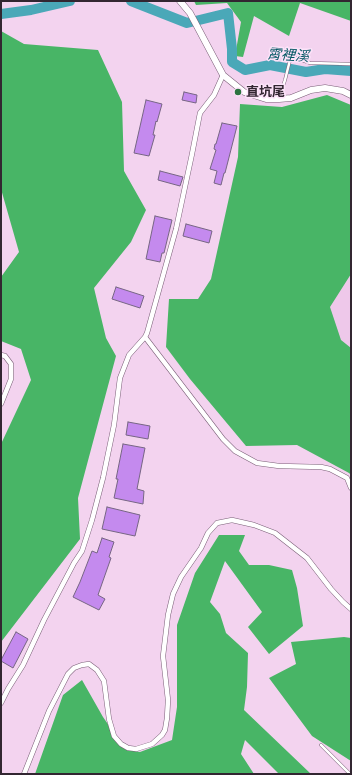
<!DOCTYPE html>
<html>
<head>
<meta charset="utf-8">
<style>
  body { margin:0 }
  #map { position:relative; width:352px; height:775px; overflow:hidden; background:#f3d3ef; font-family:"Exo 2",sans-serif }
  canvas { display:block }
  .frame { position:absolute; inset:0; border:2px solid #322631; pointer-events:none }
</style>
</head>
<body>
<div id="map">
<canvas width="352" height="775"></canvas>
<div class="frame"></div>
</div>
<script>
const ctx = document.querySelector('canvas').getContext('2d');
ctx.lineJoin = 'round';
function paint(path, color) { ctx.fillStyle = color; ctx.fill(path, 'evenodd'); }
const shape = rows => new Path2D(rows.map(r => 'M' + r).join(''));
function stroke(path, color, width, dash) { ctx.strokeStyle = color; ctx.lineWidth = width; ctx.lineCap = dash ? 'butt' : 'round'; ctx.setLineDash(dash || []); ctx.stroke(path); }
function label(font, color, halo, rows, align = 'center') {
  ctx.font = font + ' "Exo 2","Noto Sans TC",sans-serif'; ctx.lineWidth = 3; ctx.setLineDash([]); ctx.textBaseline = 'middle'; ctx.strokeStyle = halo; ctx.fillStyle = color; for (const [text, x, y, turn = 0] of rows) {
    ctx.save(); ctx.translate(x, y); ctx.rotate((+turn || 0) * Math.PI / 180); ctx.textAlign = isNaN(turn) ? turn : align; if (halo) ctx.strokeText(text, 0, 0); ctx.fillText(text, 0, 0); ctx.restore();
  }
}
const built = shape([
  [351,233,351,372,287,323]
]);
const forest = shape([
  [194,1,351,1,351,21,300,3,289,36,254,16,243,57,235,56,241,22,227,3,196,5],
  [1,31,24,44,98,50,122,102,124,171,146,210,131,242,94,288,106,338,116,356,78,498,80,539,1,642,1,444,31,380,21,349,1,341,1,277,19,252,1,189],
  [327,95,351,105,351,274,330,307,341,340,351,348,351,475,349,473,297,445,246,446,190,379,166,347,169,299,198,299,211,279,238,157,240,104,282,107],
  [219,535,245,535,239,551,249,565,269,565,292,570,297,588,303,626,269,654,248,627,262,612,225,561,210,602,220,614,226,633,248,653,247,687,244,710,311,774,279,774,245,740,241,754,254,774,35,774,63,695,82,680,103,717,125,749,140,752,172,740,177,707,177,625,195,573],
  [344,637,351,638,351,761,312,736,269,678,296,664,291,642]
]);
const river = shape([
  [131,1,187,23,228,13,232,49,232,62,245,70,270,65,306,72,325,69,351,71],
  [1,14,31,10,70,1]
]);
const building = shape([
  [184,92,197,95,196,103,182,100,184,92],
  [146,100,162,104,157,122,156,121,153,135,155,135,149,156,134,153,146,100],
  [222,123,237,126,225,173,224,173,221,185,214,183,217,171,210,169,216,150,214,149,215,144,216,144,222,123],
  [160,171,183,177,180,186,158,180,160,171],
  [155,216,172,220,164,253,162,253,160,262,146,259,155,216],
  [186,224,212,231,209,243,183,236,186,224],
  [116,287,144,296,140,308,112,299,116,287],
  [128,422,150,426,148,439,126,435,128,422],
  [123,444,145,448,137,489,144,491,143,504,114,498,118,479,116,479,123,444],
  [107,507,140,515,135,536,102,529,107,507],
  [102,538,114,542,109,557,111,558,98,595,105,599,99,610,73,597,80,582,92,551,97,553,102,538],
  [16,632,28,639,13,668,1,661,1,660,16,632]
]);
const service = shape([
  [279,98,285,80,291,56,310,63,351,64],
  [321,745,350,774]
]);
const minor = shape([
  [145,337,223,439,235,451,257,463,279,466,321,467,330,469,347,478,351,488],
  [1,355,5,356,11,364,11,379,1,404],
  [1,703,8,689,23,665,44,620,74,563,82,551,92,520,103,478,114,425,120,378,129,355,145,337,147,333,176,229,192,154,200,113,214,95,223,75],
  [24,774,49,711,68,674,74,668,82,665,89,664,97,670,104,681,109,719,114,736,121,744,128,748,136,749,152,744,162,735,165,730,167,718,168,700,163,656,168,615,173,594,181,577,201,548,208,533,217,523,232,520,254,525,275,533,307,558,331,589,343,602,351,609]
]);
const tertiary = shape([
  [180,1,190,13,223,75,244,92,266,99,279,99,291,98,311,90,325,88,343,91,351,95]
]);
const markers = [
  [238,92,4,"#2d7441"]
];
const poiNames = [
  ["直坑尾",246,92]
];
const waterNames = [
  ["霄裡溪",288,55,4]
];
paint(built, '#eec8ea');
paint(forest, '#48b566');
stroke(river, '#4aa8b8', 10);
paint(building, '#c48aee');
stroke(building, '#766583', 1);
stroke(service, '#7a5f77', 3.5);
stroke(minor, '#7a5f77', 5.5);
stroke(tertiary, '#7a5f77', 7);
stroke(service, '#fff', 2.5);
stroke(minor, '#fff', 4.5);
stroke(tertiary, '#fff', 6);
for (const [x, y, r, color] of markers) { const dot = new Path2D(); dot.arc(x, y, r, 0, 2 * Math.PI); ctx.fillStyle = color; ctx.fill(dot); stroke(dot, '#fce3f9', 1.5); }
label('bold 13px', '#322631', '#fce3f9', poiNames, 'left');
label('italic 14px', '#005762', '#fce3f9', waterNames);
</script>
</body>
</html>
